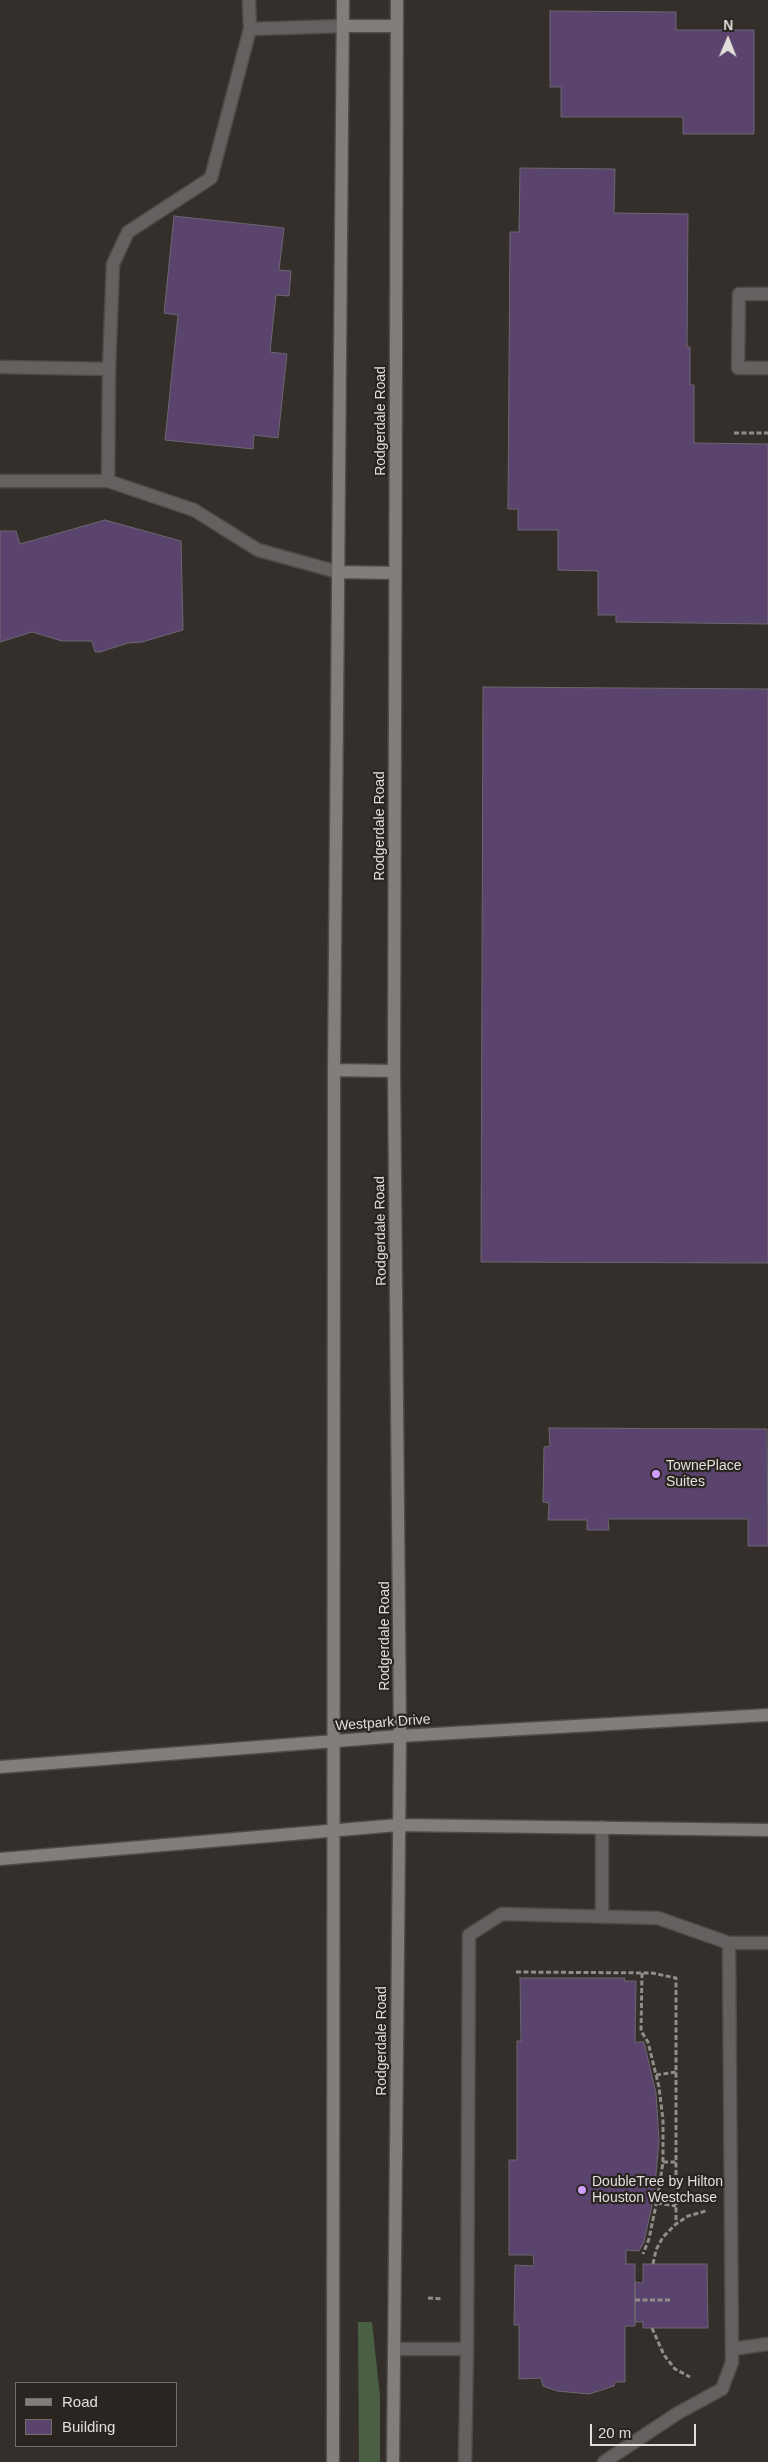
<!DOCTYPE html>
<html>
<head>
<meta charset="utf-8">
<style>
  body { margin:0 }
  #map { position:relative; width:768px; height:2462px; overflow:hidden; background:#342f2a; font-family:Helvetica,sans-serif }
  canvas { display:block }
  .legend { position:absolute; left:15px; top:2382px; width:162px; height:65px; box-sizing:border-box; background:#2a2520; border:1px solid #736f6b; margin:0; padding:6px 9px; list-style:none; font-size:15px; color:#e1dedb }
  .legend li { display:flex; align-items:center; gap:10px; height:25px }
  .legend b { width:25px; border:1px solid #736f6b }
  .north { position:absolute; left:703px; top:15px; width:50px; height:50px; -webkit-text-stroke:4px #2a2520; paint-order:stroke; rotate:1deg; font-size:14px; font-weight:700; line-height:20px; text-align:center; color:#e1dedb }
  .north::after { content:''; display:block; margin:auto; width:18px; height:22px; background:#e1dedb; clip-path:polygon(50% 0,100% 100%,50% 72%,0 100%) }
  .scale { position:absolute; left:590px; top:2424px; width:106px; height:22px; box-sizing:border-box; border:2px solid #e1dedb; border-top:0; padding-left:6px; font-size:15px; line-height:18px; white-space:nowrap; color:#e1dedb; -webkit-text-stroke:4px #2a2520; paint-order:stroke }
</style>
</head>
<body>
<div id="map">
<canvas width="768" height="2462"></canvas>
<ul class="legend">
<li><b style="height:6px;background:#837d7b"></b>Road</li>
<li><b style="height:14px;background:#5a436d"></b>Building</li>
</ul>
<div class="north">N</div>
<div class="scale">20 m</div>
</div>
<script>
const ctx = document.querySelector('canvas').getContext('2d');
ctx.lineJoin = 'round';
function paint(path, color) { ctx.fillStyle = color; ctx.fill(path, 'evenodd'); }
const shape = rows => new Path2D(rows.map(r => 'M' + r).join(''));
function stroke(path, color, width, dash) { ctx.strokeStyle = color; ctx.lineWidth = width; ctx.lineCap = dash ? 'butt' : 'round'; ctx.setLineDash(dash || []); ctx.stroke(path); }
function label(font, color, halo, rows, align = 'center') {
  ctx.font = font + ' Helvetica,sans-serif'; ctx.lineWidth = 4.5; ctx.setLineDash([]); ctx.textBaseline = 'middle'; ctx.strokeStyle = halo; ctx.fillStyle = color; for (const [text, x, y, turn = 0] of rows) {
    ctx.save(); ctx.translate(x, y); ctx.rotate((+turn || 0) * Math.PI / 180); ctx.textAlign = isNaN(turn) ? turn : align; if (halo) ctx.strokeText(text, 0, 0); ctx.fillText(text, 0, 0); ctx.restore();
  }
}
const green = shape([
  [358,2322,372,2322,380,2396,380,2462,359,2462]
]);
const building = shape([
  [550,11,676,12,676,30,754,30,754,134,683,134,683,117,561,117,561,87,550,87,550,11],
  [520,168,615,169,614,213,688,214,687,347,690,347,690,385,694,385,694,443,768,444,768,624,616,622,616,615,598,615,598,571,558,570,558,530,518,530,518,509,508,509,510,232,519,232,520,168],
  [174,216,284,228,279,270,291,271,289,296,276,295,270,352,287,354,278,438,254,435,253,449,165,440,178,315,164,313,174,216],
  [105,520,181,541,183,630,142,642,128,643,100,652,95,652,92,641,62,641,32,632,0,642,0,531,16,531,20,544,105,520],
  [483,687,768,689,768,1263,481,1262,483,687],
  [549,1428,767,1429,768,1546,748,1546,748,1519,608,1519,609,1530,587,1530,587,1520,548,1520,549,1503,543,1502,544,1447,550,1446,549,1428],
  [520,1978,625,1978,624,1981,636,1981,635,2042,644,2042,656,2093,659,2141,654,2196,644,2242,639,2251,626,2250,626,2264,635,2264,635,2326,625,2326,625,2382,615,2382,614,2386,589,2394,557,2391,543,2386,541,2378,519,2379,519,2325,514,2325,515,2265,534,2266,533,2255,509,2255,509,2160,517,2160,517,2041,521,2041,520,1978],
  [643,2264,707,2264,708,2328,643,2328,643,2322,635,2322,635,2282,643,2283,643,2264]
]);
const path = shape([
  [734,433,768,433],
  [516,1972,652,1973,676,1978,676,2224],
  [642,1973,641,2031,648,2042,659,2087,663,2120,663,2162,658,2195,649,2239,643,2254],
  [656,2075,676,2072],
  [663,2162,676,2162],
  [657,2203,676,2206],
  [653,2264,656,2250,663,2237,676,2224,688,2216,706,2211],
  [428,2298,443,2299],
  [635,2300,672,2300],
  [652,2328,664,2355,675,2369,690,2377]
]);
const lane = shape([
  [249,0,250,29],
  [768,294,739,294,738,368,768,368],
  [0,367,109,369,113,264,128,232,211,178,250,29,343,26],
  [0,481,108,481,194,510,258,550,338,572],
  [108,481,109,369],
  [602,1917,602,1827],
  [729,1943,768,1943],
  [394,2349,467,2349,469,1935,502,1914,658,1918,729,1943,732,2362,722,2389,678,2413,604,2462],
  [732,2349,768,2344],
  [465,2462,467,2349]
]);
const secondary = shape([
  [343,26,397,26],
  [338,572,395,573],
  [334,1070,394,1071],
  [0,1767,400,1736,768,1715],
  [0,1859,398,1825,768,1830],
  [333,2462,334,1070,343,0],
  [393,2462,400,1736,394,1071,397,0]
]);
const markers = [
  [656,1474,5,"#d09dff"],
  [582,2190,5,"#d09dff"]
];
const streetNames = [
  ["Rodgerdale Road",381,421,-90],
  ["Rodgerdale Road",380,826,-90],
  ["Rodgerdale Road",381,1231,-91],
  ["Rodgerdale Road",385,1636,-90],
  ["Westpark Drive",383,1723,-4],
  ["Rodgerdale Road",382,2041,-90]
];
const poiNames = [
  ["TownePlace",666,1466],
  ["Suites",666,1482],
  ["DoubleTree by Hilton",592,2182],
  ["Houston Westchase",592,2198]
];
paint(green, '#496044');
paint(building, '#5a436d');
stroke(building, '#6b686f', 1);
stroke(lane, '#504b46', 15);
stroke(secondary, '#504b46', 15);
stroke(path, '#918d89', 3, [5, 2.5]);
stroke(lane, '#656160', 12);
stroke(secondary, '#837d7b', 12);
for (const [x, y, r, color] of markers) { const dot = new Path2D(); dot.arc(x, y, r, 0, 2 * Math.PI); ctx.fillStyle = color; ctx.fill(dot); stroke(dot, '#2a2520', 2); }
label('14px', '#e1dedb', '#2a2520', streetNames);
label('14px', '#e1dedb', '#2a2520', poiNames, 'left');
</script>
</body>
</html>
